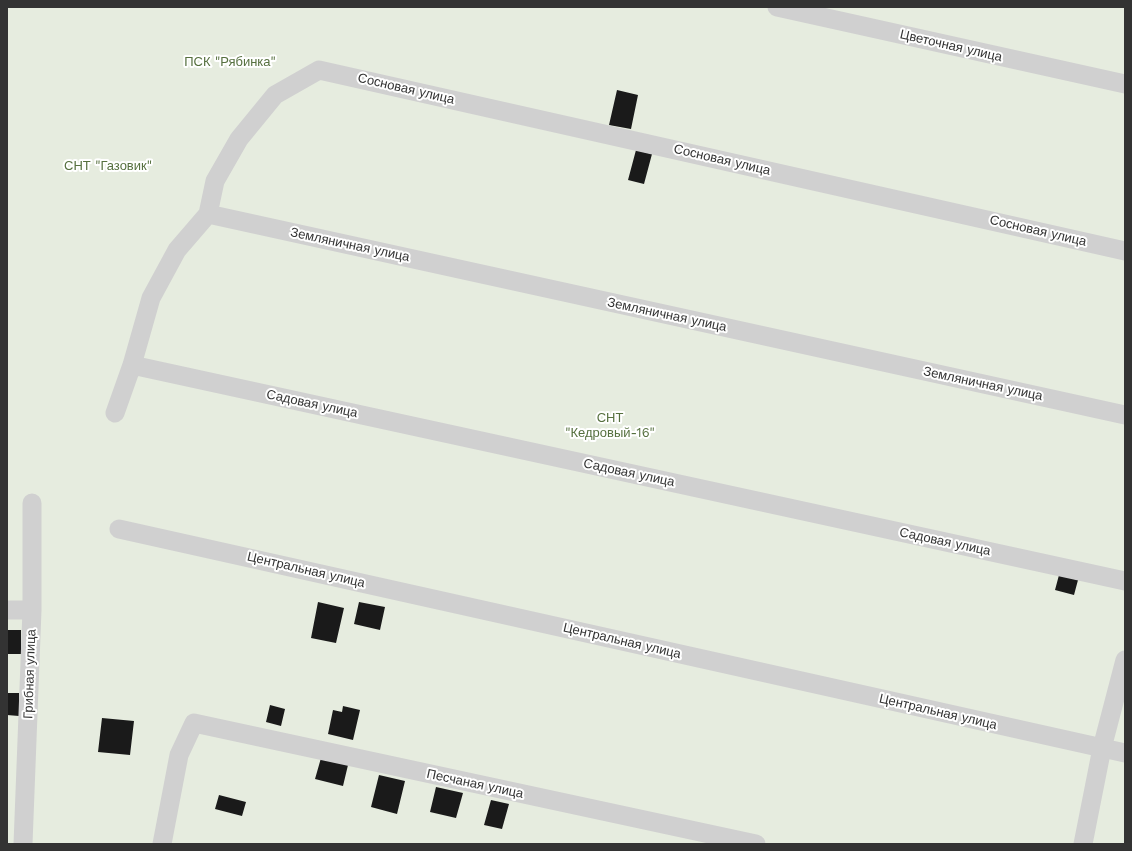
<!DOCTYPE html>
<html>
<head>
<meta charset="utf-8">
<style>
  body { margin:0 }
  #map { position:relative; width:1132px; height:851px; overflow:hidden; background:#fff; font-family:"Work Sans",sans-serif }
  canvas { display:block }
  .frame { position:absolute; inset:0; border:8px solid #333; pointer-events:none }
</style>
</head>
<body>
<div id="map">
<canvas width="1132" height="851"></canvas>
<div class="frame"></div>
</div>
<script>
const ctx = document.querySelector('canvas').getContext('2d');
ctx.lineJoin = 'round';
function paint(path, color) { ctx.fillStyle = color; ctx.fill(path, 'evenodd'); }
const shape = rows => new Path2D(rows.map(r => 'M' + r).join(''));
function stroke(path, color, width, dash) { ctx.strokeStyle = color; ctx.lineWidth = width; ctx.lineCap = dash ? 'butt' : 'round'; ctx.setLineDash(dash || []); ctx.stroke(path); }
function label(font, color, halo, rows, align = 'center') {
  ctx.font = font + ' "Work Sans",sans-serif'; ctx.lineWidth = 4; ctx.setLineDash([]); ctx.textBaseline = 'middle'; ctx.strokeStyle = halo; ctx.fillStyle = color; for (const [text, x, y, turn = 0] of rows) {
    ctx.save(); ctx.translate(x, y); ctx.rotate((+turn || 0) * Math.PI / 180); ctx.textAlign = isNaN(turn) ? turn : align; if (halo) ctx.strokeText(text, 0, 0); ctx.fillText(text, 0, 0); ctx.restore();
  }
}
const green = shape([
  [7,7,1125,7,1125,844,7,844]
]);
const building = shape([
  [617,90,638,95,631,129,609,125],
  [636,150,652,154,644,184,628,180],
  [1059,575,1078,580,1074,595,1055,590],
  [318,602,344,608,336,643,311,638],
  [359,602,385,607,380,630,354,624],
  [7,630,21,630,21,654,7,654],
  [7,693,19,693,19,716,7,715],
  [270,705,285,709,281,726,266,722],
  [343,706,360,710,353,740,328,734,333,710,342,712],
  [102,718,134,721,130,755,98,752],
  [321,758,348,765,343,786,315,779],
  [379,775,405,781,397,814,371,807],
  [436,787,463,793,456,818,430,812],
  [219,795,246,802,242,816,215,809],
  [491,800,509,804,502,829,484,825]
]);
const minor = shape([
  [777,7,1125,84],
  [208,214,1125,415],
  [132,365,1125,581],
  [115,413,132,365,151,298,177,250,208,214,215,181,239,139,275,95,319,70,1125,251],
  [119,529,1125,753],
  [7,610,32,610],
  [23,844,32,610,32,503],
  [162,844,179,755,194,723,756,844],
  [1083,844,1102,748,1125,660]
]);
const streetNames = [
  ["Цветочная улица",951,46,13],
  ["Сосновая улица",406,89,13],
  ["Сосновая улица",722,160,13],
  ["Сосновая улица",1038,231,13],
  ["Земляничная улица",350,245,12],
  ["Земляничная улица",667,315,12],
  ["Земляничная улица",983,384,12],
  ["Садовая улица",312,404,12],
  ["Садовая улица",629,473,12],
  ["Садовая улица",945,542,12],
  ["Центральная улица",306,570,13],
  ["Центральная улица",622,641,13],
  ["Грибная улица",30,674,-88],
  ["Центральная улица",938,712,13],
  ["Песчаная улица",475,784,12]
];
const parkNames = [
  ["ПСК \"Рябинка\"",230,62],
  ["СНТ \"Газовик\"",108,166],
  ["СНТ",610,418],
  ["\"Кедровый-16\"",610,433]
];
paint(green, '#e6ecdf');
paint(building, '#1a1a1a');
stroke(minor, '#d0d0d0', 19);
label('13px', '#333', '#fff', streetNames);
label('13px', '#56703f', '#fff', parkNames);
</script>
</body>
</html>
